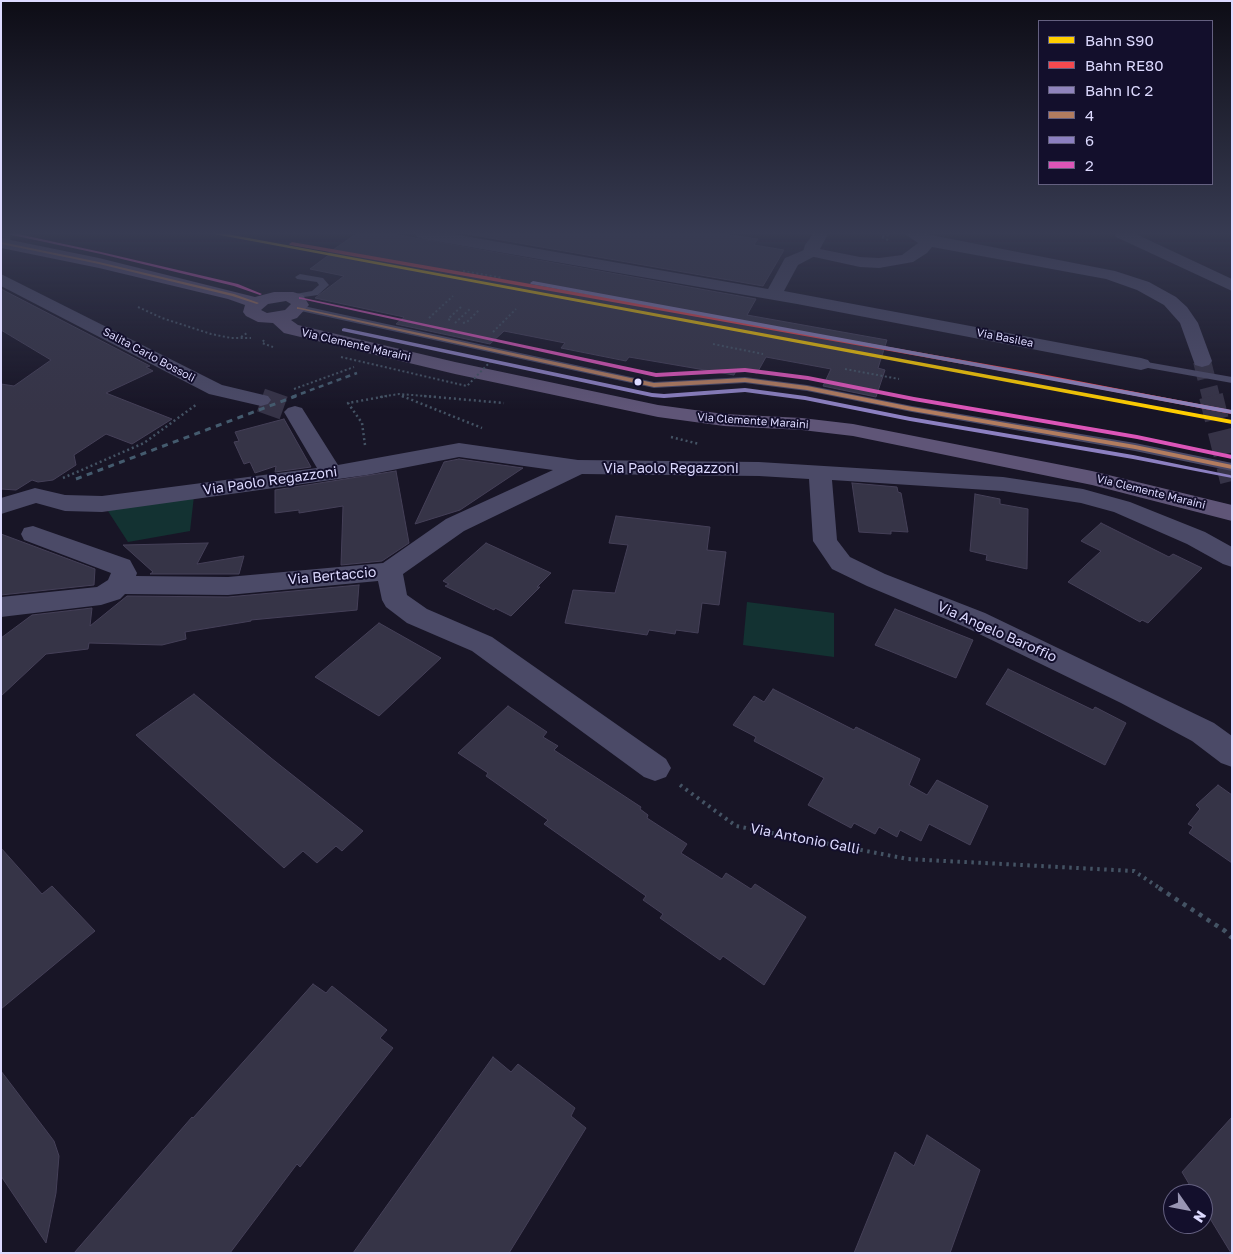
<!DOCTYPE html>
<html>
<head>
<meta charset="utf-8">
<style>
  body { margin:0 }
  #map { position:relative; width:1233px; height:1254px; overflow:hidden; background:#181526; font-family:"Golos Text",sans-serif }
  canvas { display:block }
  .frame { position:absolute; inset:0; border:2px solid #dddaff; pointer-events:none }
  .legend { position:absolute; left:1038px; top:20px; width:175px; height:165px; box-sizing:border-box; background:#130f2c; border:1px solid #646080; margin:0; padding:6px 9px; list-style:none; font-size:15px; color:#dddaff }
  .legend li { display:flex; align-items:center; gap:10px; height:25px }
  .legend b { width:25px; border:1px solid #646080 }
  .north { position:absolute; left:1163px; top:1184px; width:50px; height:50px; box-sizing:border-box; background:#130f2c; border:1px solid #646080; border-radius:50%; rotate:123deg; font-size:14px; font-weight:700; line-height:20px; text-align:center; color:#dddaff }
  .north::after { content:''; display:block; margin:auto; width:18px; height:22px; background:#9895b3; clip-path:polygon(50% 0,100% 100%,50% 72%,0 100%) }
</style>
</head>
<body>
<div id="map">
<canvas width="1233" height="1254"></canvas>
<div class="frame"></div>
<ul class="legend">
<li><b style="height:6px;background:#ffce00"></b>Bahn S90</li>
<li><b style="height:6px;background:#f5494f"></b>Bahn RE80</li>
<li><b style="height:6px;background:#9084bd"></b>Bahn IC 2</li>
<li><b style="height:6px;background:#b27c5f"></b>4</li>
<li><b style="height:6px;background:#8c80c1"></b>6</li>
<li><b style="height:6px;background:#dc55b8"></b>2</li>
</ul>
<div class="north">N</div>
</div>
<script>
const ctx = document.querySelector('canvas').getContext('2d');
ctx.lineJoin = 'round';
function paint(path, color) { ctx.fillStyle = color; ctx.fill(path, 'evenodd'); }
const shape = rows => new Path2D(rows.map(r => 'M' + r).join(''));
function stroke(path, color, width, dash) { ctx.strokeStyle = color; ctx.lineWidth = width; ctx.lineCap = dash ? 'butt' : 'round'; ctx.setLineDash(dash || []); ctx.stroke(path); }
function label(font, color, halo, rows, align = 'center') {
  ctx.font = font + ' "Golos Text",sans-serif'; ctx.lineWidth = 4; ctx.setLineDash([]); ctx.textBaseline = 'middle'; ctx.strokeStyle = halo; ctx.fillStyle = color; for (const [text, x, y, turn = 0] of rows) {
    ctx.save(); ctx.translate(x, y); ctx.rotate((+turn || 0) * Math.PI / 180); ctx.textAlign = isNaN(turn) ? turn : align; if (halo) ctx.strokeText(text, 0, 0); ctx.fillText(text, 0, 0); ctx.restore();
  }
}
const green = shape([
  [194,496,190,531,128,542,106,508],
  [747,602,834,613,834,657,743,645]
]);
const building = shape([
  [356,234,393,234,756,299,747,315,887,340,878,368,885,370,876,397,823,386,831,369,766,357,757,373,737,369,734,375,629,357,626,361,561,348,565,343,504,331,490,344,396,324,404,317,315,298,344,276,310,269,330,254,327,254,356,234],
  [467,234,723,234,758,239,754,245,784,250,763,286,467,234],
  [1,289,150,366,146,367,153,371,106,393,172,419,132,444,106,434,74,455,76,465,53,480,38,482,32,480,16,490,1,489,1,384,14,386,51,360,1,330,1,289],
  [284,419,311,467,275,472,276,466,255,473,250,462,244,464,234,442,239,441,235,432,284,419],
  [459,459,523,468,460,510,415,524,444,462,459,459],
  [396,471,409,543,382,561,341,565,343,506,299,513,299,510,275,513,275,490,396,471],
  [852,483,897,487,898,492,901,493,908,532,891,531,891,534,859,532,852,483],
  [975,494,1000,499,1000,504,1028,509,1027,569,986,560,987,555,970,551,975,494],
  [616,516,710,527,707,550,726,552,719,605,702,603,698,633,676,630,675,634,649,630,647,635,565,623,573,590,615,593,628,545,609,543,616,516],
  [1101,523,1169,557,1173,554,1202,568,1148,623,1142,620,1140,622,1068,582,1101,551,1081,541,1101,523],
  [1,534,95,569,94,585,1,595,1,534],
  [208,543,197,564,244,556,239,574,150,574,153,572,123,545,208,543],
  [486,543,551,573,537,587,540,587,511,616,495,608,494,610,445,586,449,584,443,581,486,543],
  [359,585,357,610,251,620,251,621,185,632,186,639,162,645,89,643,88,649,46,654,1,696,1,638,32,615,92,608,90,626,127,596,228,597,359,585],
  [895,609,973,640,956,678,875,645,895,609],
  [379,623,441,658,379,716,315,677,379,623],
  [1008,669,1093,710,1095,707,1126,723,1105,765,986,704,1008,669],
  [773,689,854,730,856,727,920,759,909,785,927,795,937,780,988,806,970,845,929,824,921,841,900,830,897,837,879,827,875,834,854,823,851,828,808,805,824,778,754,741,756,737,733,725,754,696,764,702,773,689],
  [194,694,271,758,363,831,342,851,336,846,317,863,303,851,284,868,136,735,194,694],
  [508,706,547,732,543,737,558,746,554,750,641,807,640,809,648,815,647,818,687,844,681,853,722,879,726,873,751,889,755,884,806,917,764,985,723,956,720,960,660,918,663,914,643,900,646,896,544,824,548,820,486,776,488,773,458,753,508,706],
  [1218,785,1232,795,1232,863,1189,833,1193,827,1188,824,1200,809,1196,805,1218,785],
  [1,848,42,894,52,886,95,931,1,1009,1,848],
  [313,984,326,993,332,986,387,1030,380,1038,393,1048,300,1167,297,1164,230,1253,74,1253,192,1117,193,1118,313,984],
  [493,1057,511,1072,518,1064,575,1108,571,1116,586,1128,509,1253,353,1253,493,1057],
  [1,1071,54,1141,59,1156,56,1193,46,1243,1,1176,1,1071],
  [1232,1117,1232,1253,1231,1253,1203,1207,1203,1194,1195,1194,1182,1172,1232,1117],
  [927,1135,980,1170,950,1253,854,1253,895,1152,914,1166,927,1135]
]);
const streetTunnel = shape([
  [261,400,295,412]
]);
const secondaryTunnelFar1 = shape([
  [1202,361,1211,397]
]);
const secondaryTunnel = shape([
  [1211,396,1232,481]
]);
const pathFar3 = shape([
  [888,240,881,237,890,235],
  [463,271,503,278],
  [138,307,162,318,211,334,231,338,251,338],
  [429,318,453,296],
  [450,320,448,319,461,307],
  [727,320,776,328],
  [455,323,470,309],
  [463,323,467,322,479,310],
  [493,332,516,309],
  [241,337,247,333],
  [264,340,262,343,273,347],
  [854,343,906,352],
  [713,344,763,354],
  [845,369,899,379],
  [294,389,354,367],
  [402,396,405,397],
  [380,397,399,394,438,397]
]);
const pathFar2 = shape([
  [402,396,482,428],
  [424,396,504,403],
  [671,437,699,444],
  [365,445,362,423,348,403,387,396],
  [63,478,144,443,197,404]
]);
const pathFar1 = shape([
  [680,785,736,826,908,859,1134,871,1161,889]
]);
const path = shape([
  [1159,888,1225,931,1232,938]
]);
const lane = shape([
  [2,234,10,234,11,247,5,247,2,234],
  [300,274,323,278,329,285,318,295,290,299,290,295,312,291,319,285,317,282,297,279,295,277,300,274],
  [299,305,654,382,745,377,807,385,912,406,1135,443,1232,463,1232,471,1135,451,912,412,807,391,745,383,654,388,296,310,294,308,299,305],
  [1141,361,1232,377,1232,383,1137,366,1136,364,1141,361]
]);
const street = shape([
  [416,234,453,234,768,289,785,258,811,247,817,249,819,252,817,255,798,265,784,291,1141,358,1148,360,1151,364,1148,368,1141,370,797,304,423,239,417,237,416,234],
  [1115,234,1136,234,1232,279,1232,291,1116,237,1115,234],
  [1,274,222,385,268,396,271,400,268,404,261,406,209,394,1,286,1,274],
  [295,406,302,408,338,465,459,443,578,460,759,462,1003,477,1083,489,1130,502,1205,532,1232,547,1232,567,1223,564,1187,544,1114,512,1081,503,1003,491,832,480,837,540,850,557,885,574,985,613,1214,723,1232,736,1232,767,1221,763,1192,741,1121,703,965,627,867,586,832,569,813,541,809,479,759,476,582,474,464,531,403,574,407,595,427,609,492,637,666,759,671,768,666,777,655,781,644,777,472,651,407,623,386,607,382,600,378,581,228,595,125,594,120,599,101,605,1,617,1,597,97,587,108,580,111,573,24,540,21,534,24,528,33,526,130,560,137,573,136,576,228,577,383,563,446,519,553,470,459,457,367,475,102,512,65,511,36,503,1,514,1,498,35,488,65,495,102,496,317,468,284,412,288,408,295,406]
]);
const secondary = shape([
  [813,234,828,234,820,249,860,257,879,258,902,255,918,243,905,234,926,234,1115,271,1149,282,1176,297,1187,307,1198,323,1212,361,1209,365,1202,367,1195,365,1180,323,1164,305,1137,290,1106,279,932,247,927,253,913,262,879,268,860,267,805,255,803,252,805,245,813,234]
]);
const primary = shape([
  [1,238,99,258,255,297,274,292,293,292,303,295,309,305,297,318,291,320,298,325,455,362,658,405,724,414,802,418,853,424,1092,471,1232,505,1232,521,1092,485,853,436,802,430,724,426,658,417,455,374,284,333,273,323,258,322,246,316,243,312,245,305,228,299,99,268,1,248,1,238],
  [286,301,291,304,285,310,267,313,261,310,268,304,286,301]
]);
const railFar1 = shape([
  [292,397,357,373]
]);
const rail = shape([
  [76,479,296,396]
]);
const pathBridge = shape([
  [341,357,467,386,490,362]
]);
const bus1 = shape([
  [1,242,99,262,234,294,259,303,257,304,232,296,99,264,1,244,1,242],
  [297,307,654,383,745,378,807,386,912,407,1135,445,1232,465,1232,469,1135,449,912,411,807,390,745,382,654,387,299,309,297,309,297,307]
]);
const bus2 = shape([
  [344,328,652,393,664,394,745,388,805,396,910,417,1133,455,1230,475,1232,476,1232,478,1133,459,910,421,805,400,745,392,664,398,652,397,342,331,342,329,344,328]
]);
const bus3 = shape([
  [7,234,18,234,101,252,238,284,262,294,260,295,234,286,101,254,7,234],
  [299,297,656,373,745,368,808,376,914,397,1137,435,1232,455,1232,459,1137,439,914,401,808,380,745,372,656,377,301,299,299,299,299,297]
]);
const rail1 = shape([
  [214,234,227,234,1232,420,1232,424,214,234]
]);
const rail2 = shape([
  [292,242,1031,372,1230,410,1232,410,1232,414,1031,376,290,245,289,244,292,242]
]);
const rail3 = shape([
  [533,281,1232,410,1232,414,531,284,530,283,533,281]
]);
const markers = [
  [638,382,4.5,"#dddaff"]
];
const farStreetnames = [
  ["Via Basilea",1005,338,11],
  ["Via Clemente Maraini",356,345,13],
  ["Salita Carlo Bossoli",149,355,28],
  ["Via Clemente Maraini",753,421,4],
  ["Via Clemente Maraini",1151,492,14]
];
const streetNames = [
  ["Via Paolo Regazzoni",671,469],
  ["Via Paolo Regazzoni",270,481,-8],
  ["Via Bertaccio",332,576,-5],
  ["Via Angelo Baroffio",997,632,24],
  ["Via Antonio Galli",805,839,11]
];
paint(green, '#133232');
paint(building, '#363447');
stroke(building, '#454058', 1);
stroke(streetTunnel, '#363347', 24, [24, 12]);
stroke(secondaryTunnelFar1, '#363347', 18, [18, 9]);
stroke(secondaryTunnel, '#363347', 24, [24, 12]);
stroke(pathFar3, '#445364', 2, [2, 2.5]);
stroke(pathFar2, '#445364', 2.5, [2, 3]);
stroke(pathFar1, '#445364', 4, [2.5, 4.5]);
stroke(path, '#445364', 4.5, [4, 5.5]);
paint(lane, '#4b4a67');
paint(street, '#4b4a67');
paint(secondary, '#4f4d6c');
paint(primary, '#5f5577');
stroke(railFar1, '#445b6e', 2.5, [5, 4.5]);
stroke(rail, '#445b6e', 3, [6, 5.5]);
stroke(pathBridge, '#445364', 2, [2, 2.5]);
paint(bus1, '#b27c5f');
paint(bus2, '#8c80c1');
paint(bus3, '#dc55b8');
paint(rail1, '#ffce00');
paint(rail2, '#f5494f');
paint(rail3, '#9084bd');
const sky = ctx.createLinearGradient(0, 0, 0, 410);
sky.addColorStop(0, '#0d0c15');
sky.addColorStop(0.57, '#373b52');
sky.addColorStop(1, '#373b5200');
ctx.fillStyle = sky;
ctx.fillRect(0, 0, 1233, 410);
for (const [x, y, r, color] of markers) { const dot = new Path2D(); dot.arc(x, y, r, 0, 2 * Math.PI); ctx.fillStyle = color; ctx.fill(dot); stroke(dot, '#130f2c', 2); }
label('11px', '#dddaff', '#130f2c', farStreetnames);
label('14px', '#dddaff', '#130f2c', streetNames);
</script>
</body>
</html>
